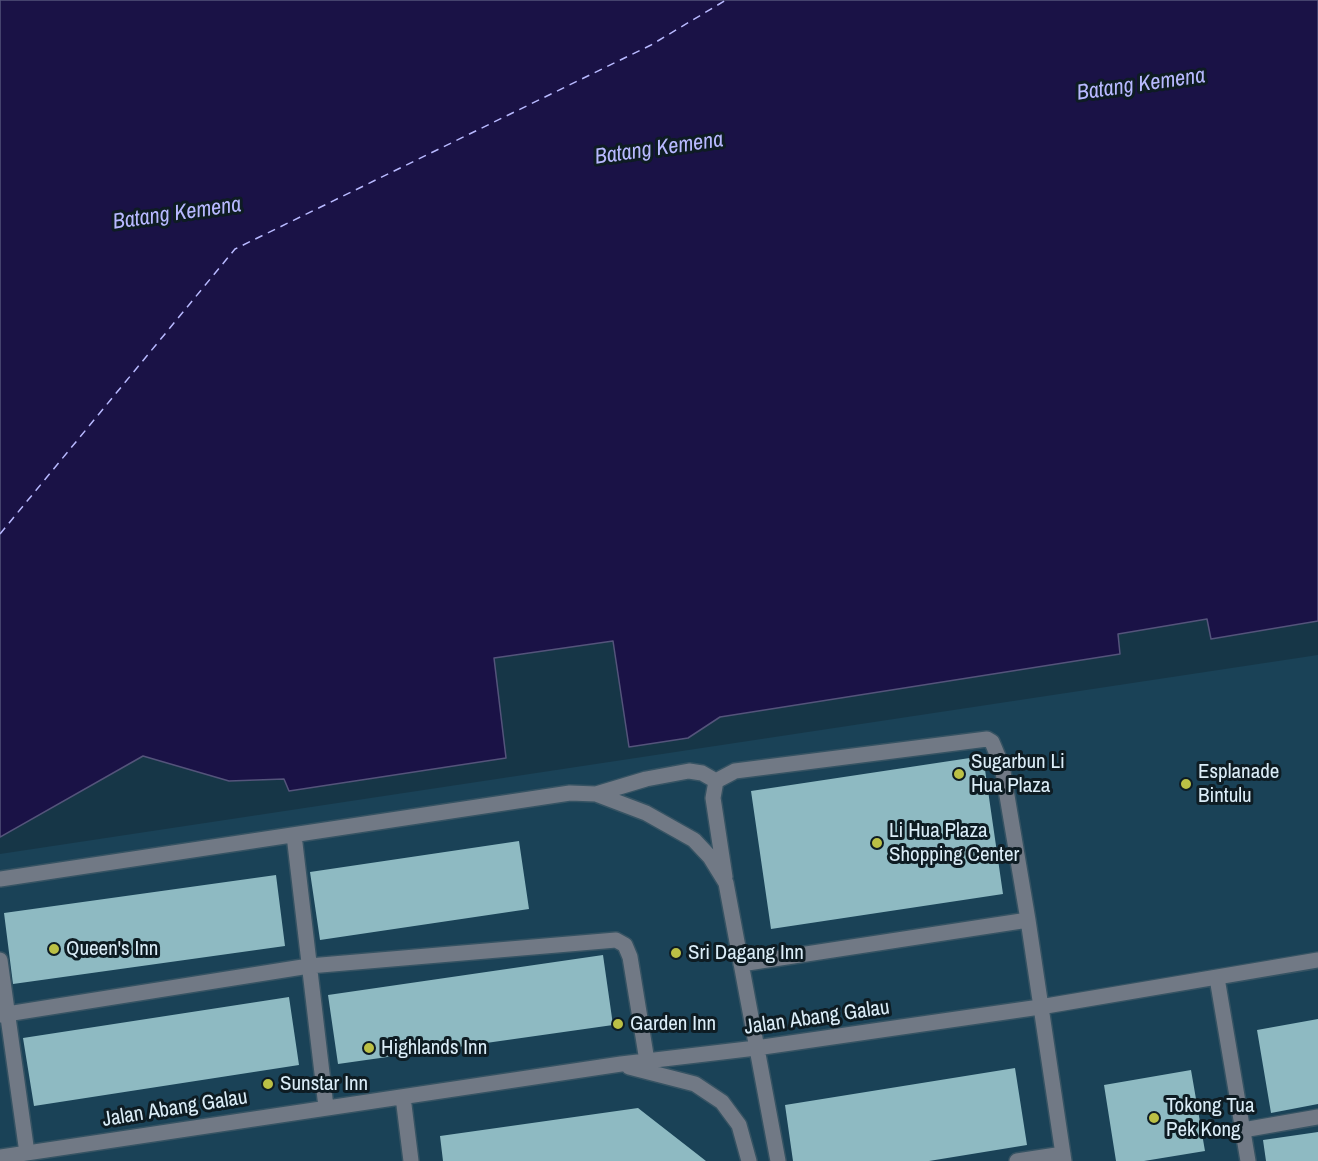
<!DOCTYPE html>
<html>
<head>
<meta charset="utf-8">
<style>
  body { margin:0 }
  canvas { display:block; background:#163647 }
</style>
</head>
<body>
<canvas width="1318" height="1161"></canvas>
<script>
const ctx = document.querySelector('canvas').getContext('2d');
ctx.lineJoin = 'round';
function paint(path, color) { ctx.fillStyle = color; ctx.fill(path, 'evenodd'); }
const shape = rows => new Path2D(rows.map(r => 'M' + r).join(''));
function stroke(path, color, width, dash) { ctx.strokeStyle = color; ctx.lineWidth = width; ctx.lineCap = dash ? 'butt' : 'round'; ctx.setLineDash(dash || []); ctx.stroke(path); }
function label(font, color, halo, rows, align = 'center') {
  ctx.font = font + ' "Archivo Narrow",sans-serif'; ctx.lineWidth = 6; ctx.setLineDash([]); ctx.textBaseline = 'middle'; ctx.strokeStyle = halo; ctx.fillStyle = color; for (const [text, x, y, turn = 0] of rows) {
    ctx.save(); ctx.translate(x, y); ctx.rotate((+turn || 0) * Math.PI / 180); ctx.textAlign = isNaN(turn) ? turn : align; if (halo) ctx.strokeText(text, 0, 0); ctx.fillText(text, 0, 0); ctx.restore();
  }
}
const built = shape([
  [1318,655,1318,1161,0,1161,0,854]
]);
const water = shape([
  [0,0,1318,0,1318,621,1211,639,1207,619,1118,634,1120,654,720,717,688,738,629,747,613,641,494,658,506,758,289,791,284,779,229,781,143,756,0,837,0,0]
]);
const ferry = shape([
  [0,534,235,249,651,45,726,0]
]);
const building = shape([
  [983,756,1003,894,771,929,751,791],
  [519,841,529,909,320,940,310,872],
  [276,875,285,946,13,984,4,913],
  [603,955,613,1025,338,1064,328,995],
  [289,997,299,1065,34,1106,23,1038],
  [1318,1019,1318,1104,1271,1113,1257,1030],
  [1015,1068,1027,1145,929,1161,793,1161,785,1105],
  [1191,1070,1205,1151,1144,1161,1116,1161,1104,1085],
  [638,1108,706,1161,443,1161,440,1136],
  [1318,1132,1318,1161,1266,1161,1263,1140]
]);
const minor = shape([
  [596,794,646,779,689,771,702,773,716,781],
  [294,835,326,1107],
  [725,877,713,798,716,781,735,771,987,739,992,742,1002,766,1028,920,1064,1161],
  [0,879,570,793,596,794,646,813,694,840,710,857,726,883,778,1161],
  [0,960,27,1153],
  [741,964,1028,920],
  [1217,978,1248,1161],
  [0,1015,309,966,616,940,625,945,630,957,647,1061],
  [629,1067,695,1084,722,1102,739,1125,749,1161],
  [403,1097,411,1161],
  [1243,1130,1318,1117],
  [0,1157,621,1064,756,1048,1040,1007,1318,960],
  [1017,1161,1063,1154]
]);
const markers = [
  [959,774,6,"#bbc045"],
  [1186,784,6,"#bbc045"],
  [877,843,6,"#bbc045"],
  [54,949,6,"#bbc045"],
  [676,953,6,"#bbc045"],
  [618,1024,6,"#bbc045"],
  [369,1048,6,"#bbc045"],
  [268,1084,6,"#bbc045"],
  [1154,1118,6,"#bbc045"]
];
const poiNames = [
  ["Sugarbun Li",971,762],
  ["Hua Plaza",971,786],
  ["Esplanade",1198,772],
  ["Bintulu",1198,796],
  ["Li Hua Plaza",889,831],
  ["Shopping Center",889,855],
  ["Queen's Inn",66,949],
  ["Sri Dagang Inn",688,953],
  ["Garden Inn",630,1024],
  ["Highlands Inn",381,1048],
  ["Sunstar Inn",280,1084],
  ["Tokong Tua",1166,1106],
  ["Pek Kong",1166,1130]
];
const streetNames = [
  ["Jalan Abang Galau",817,1018,-8],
  ["Jalan Abang Galau",175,1109,-9]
];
const waterNames = [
  ["Batang Kemena",1141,85,-8],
  ["Batang Kemena",659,149,-8],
  ["Batang Kemena",177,214,-8]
];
paint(built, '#1a4257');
paint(water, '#1a1246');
stroke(water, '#54547b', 1.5);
stroke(ferry, '#b8b9ff', 1.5, [8, 6]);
paint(building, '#8ebac2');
stroke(minor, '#365363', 18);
stroke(minor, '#717985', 15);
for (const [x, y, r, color] of markers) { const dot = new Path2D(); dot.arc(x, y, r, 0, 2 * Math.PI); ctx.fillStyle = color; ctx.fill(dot); stroke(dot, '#0e1c23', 2); }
label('21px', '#dbedf8', '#0e1c23', poiNames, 'left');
label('21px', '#dbedf8', '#0e1c23', streetNames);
label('italic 22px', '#b8b9ff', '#0e1c23', waterNames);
</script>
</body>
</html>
